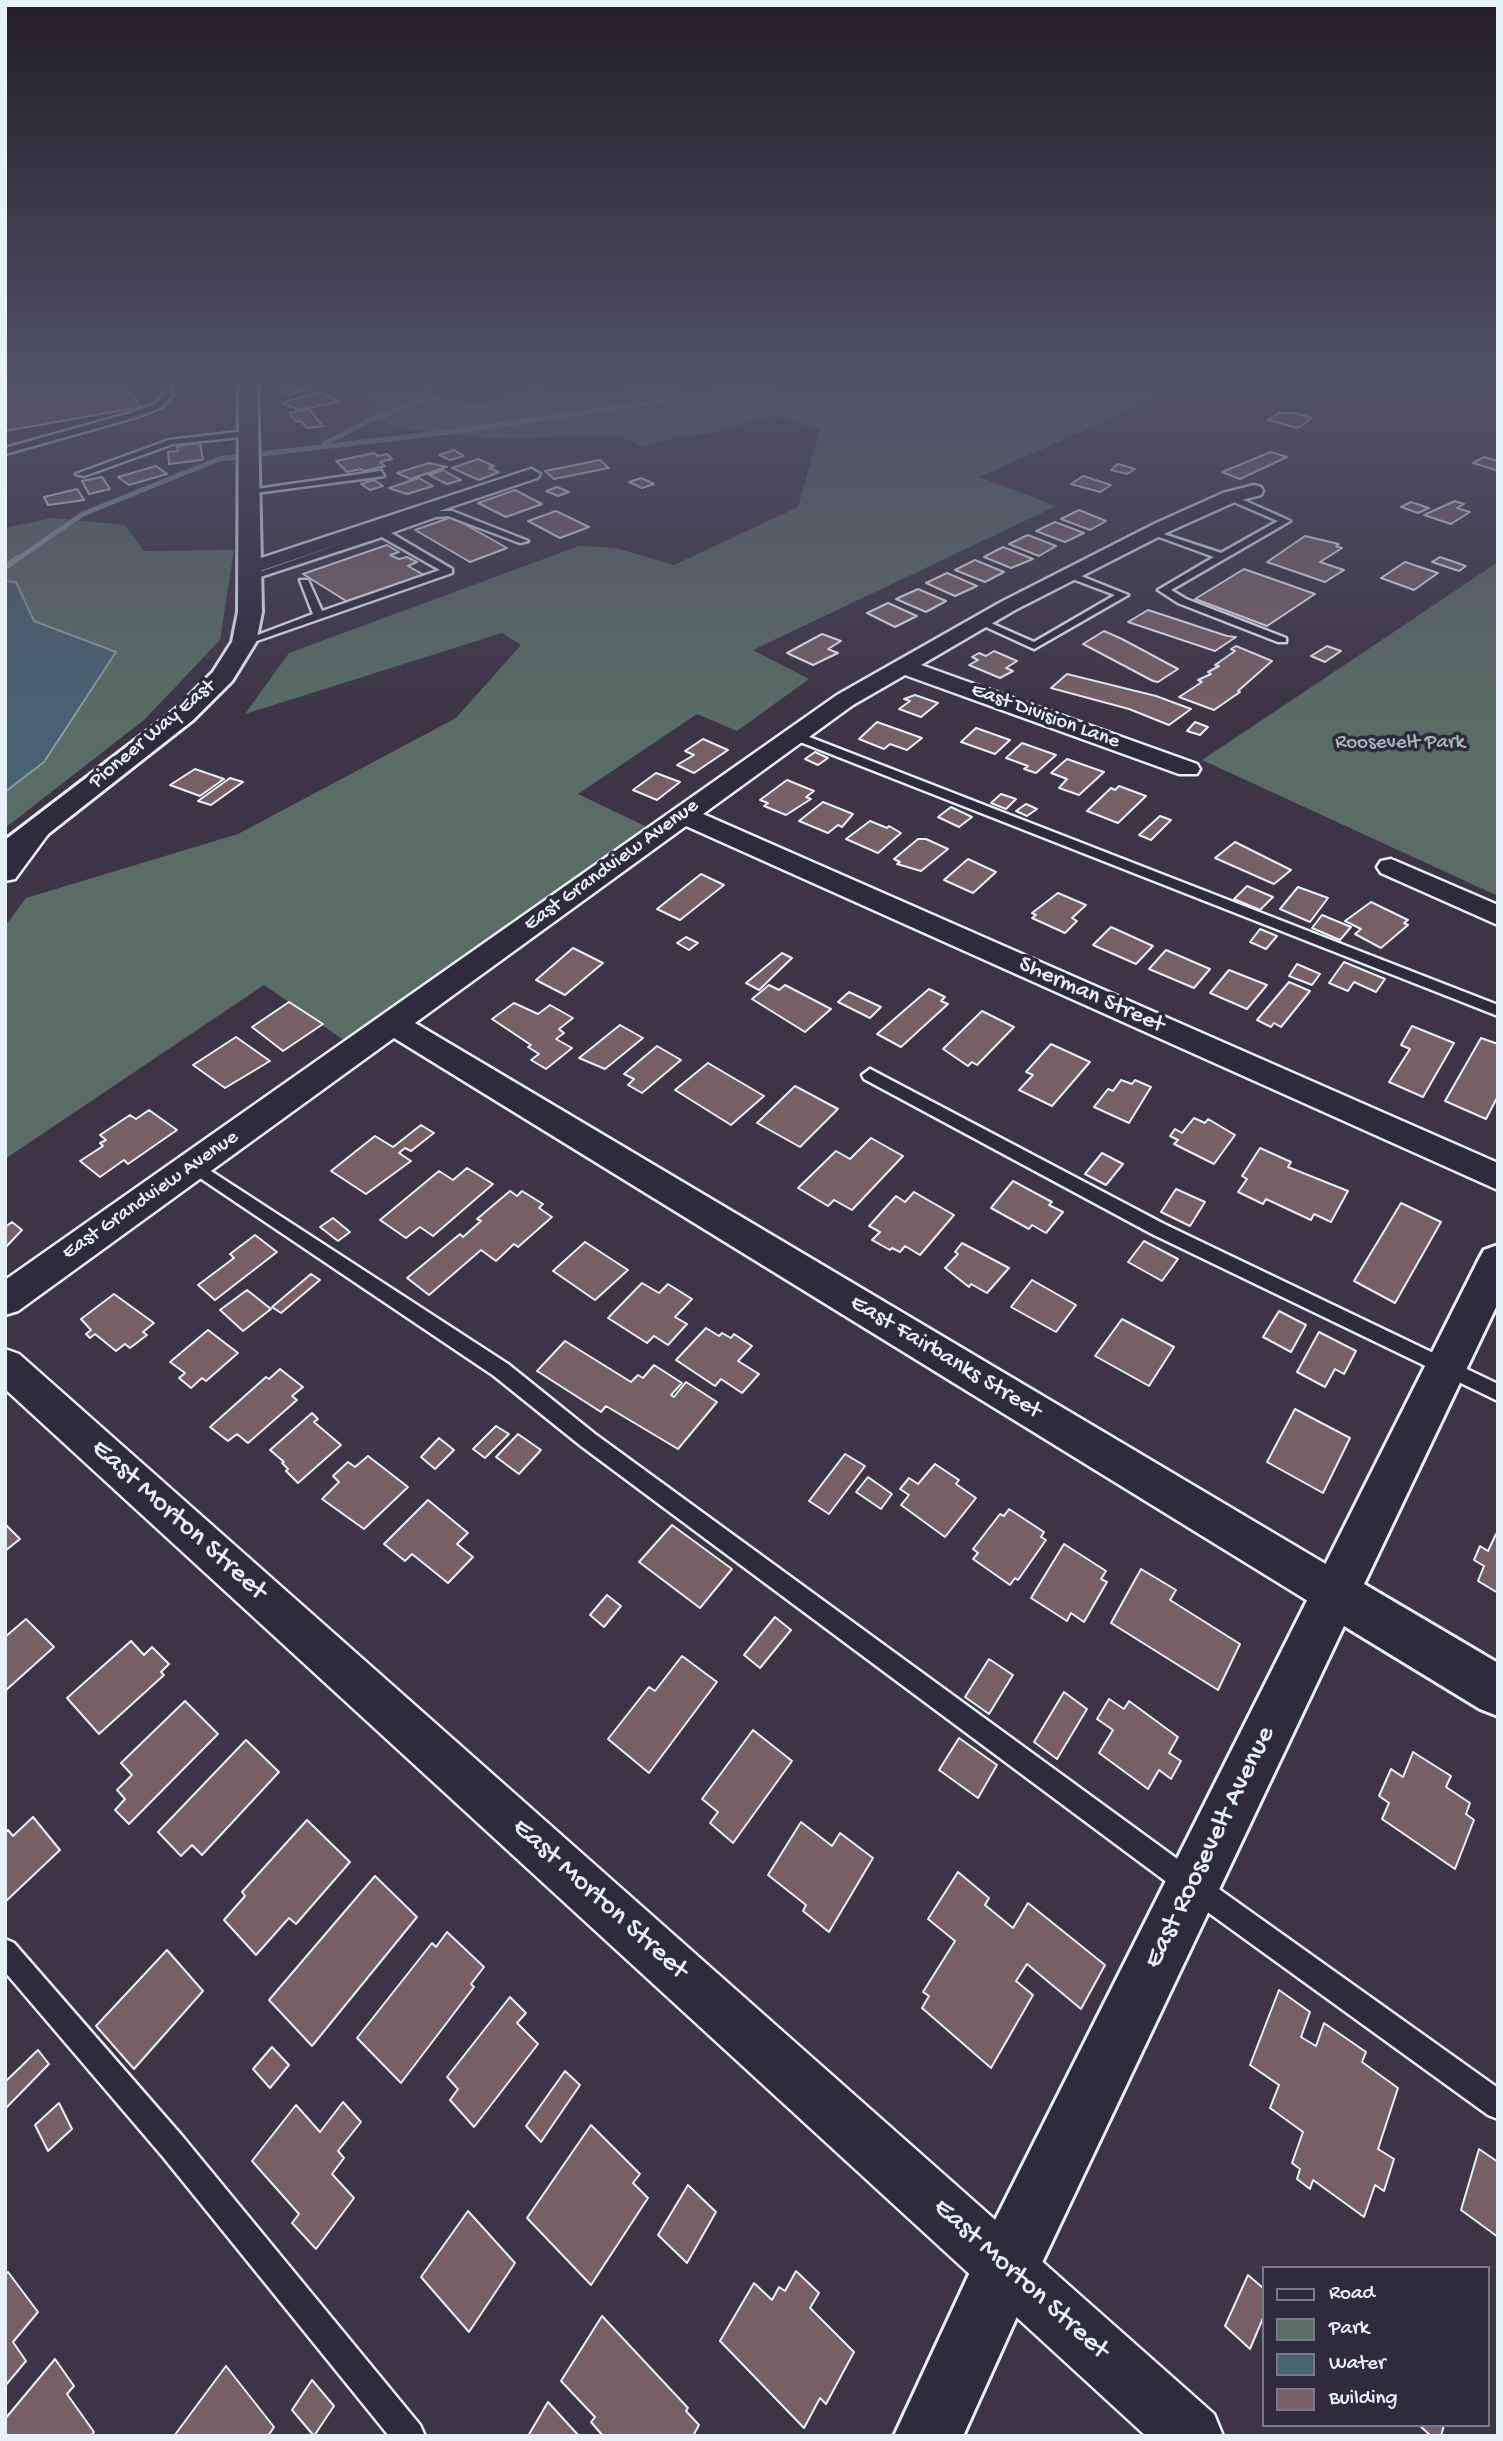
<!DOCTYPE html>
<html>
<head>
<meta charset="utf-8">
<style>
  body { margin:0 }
  #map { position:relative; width:1503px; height:2441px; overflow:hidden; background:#3d3545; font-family:"Gochi Hand",sans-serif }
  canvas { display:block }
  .frame { position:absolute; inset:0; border:7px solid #e8f1f8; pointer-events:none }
  .legend { position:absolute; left:1262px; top:2266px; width:228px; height:161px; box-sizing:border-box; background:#2f2a3d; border:2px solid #797a88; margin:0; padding:9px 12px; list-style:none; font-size:21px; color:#e8f1f8 }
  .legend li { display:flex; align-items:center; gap:14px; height:35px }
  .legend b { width:35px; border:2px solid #797a88 }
</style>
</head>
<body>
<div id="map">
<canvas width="1503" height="2441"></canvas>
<div class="frame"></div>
<ul class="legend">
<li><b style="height:9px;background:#2f2a3d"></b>Road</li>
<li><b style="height:19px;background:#596c65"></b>Park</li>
<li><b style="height:19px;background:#496271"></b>Water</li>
<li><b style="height:19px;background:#766065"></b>Building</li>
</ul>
</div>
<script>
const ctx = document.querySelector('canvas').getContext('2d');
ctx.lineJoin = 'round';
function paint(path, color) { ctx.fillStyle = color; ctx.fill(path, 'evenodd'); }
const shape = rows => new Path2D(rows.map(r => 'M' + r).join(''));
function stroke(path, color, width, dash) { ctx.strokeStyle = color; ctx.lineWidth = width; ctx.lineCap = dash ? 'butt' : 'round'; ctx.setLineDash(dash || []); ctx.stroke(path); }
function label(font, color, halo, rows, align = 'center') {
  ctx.font = font + ' "Gochi Hand",sans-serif'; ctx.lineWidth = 7; ctx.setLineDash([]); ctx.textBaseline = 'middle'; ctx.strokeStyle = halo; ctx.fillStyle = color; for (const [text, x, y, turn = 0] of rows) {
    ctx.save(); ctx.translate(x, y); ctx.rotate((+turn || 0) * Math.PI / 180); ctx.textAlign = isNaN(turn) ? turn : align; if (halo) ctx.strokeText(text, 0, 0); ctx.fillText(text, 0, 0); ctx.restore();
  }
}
const green = shape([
  [323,378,1203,378,979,477,1056,506,753,650,809,679,737,731,697,714,578,794,649,828,348,1043,264,985,5,1159,5,926,26,898,238,834,456,718,521,645,502,633,245,714,289,653,579,546,616,548,674,565,798,507,820,430,774,416,702,435,678,436,645,447,619,436,487,438,392,427,369,410,377,404],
  [52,518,125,525,144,551,234,550,220,640,144,720,5,828,5,792,44,762,34,621,16,582,5,581,5,528],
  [1498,562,1498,896,1202,760,1337,670]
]);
const water = shape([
  [440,378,612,378,636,386,575,382,544,386,498,403,476,407,432,397,424,389,440,378],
  [5,581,16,582,34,621,116,652,44,762,5,792,5,581]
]);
const streamFar1 = shape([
  [636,386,691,396],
  [324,444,372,419,432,397],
  [16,560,83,514,219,459,458,431,817,378]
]);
const stream = shape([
  [5,567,18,558]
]);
const building = shape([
  [5,378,120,378,141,407,5,431,5,378],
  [308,380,317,385,289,395,280,390,286,384,308,380],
  [320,392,339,402,299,410,282,403,320,392],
  [309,409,323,426,307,428,301,421,296,422,289,413,309,409],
  [1279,413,1295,413,1312,418,1298,428,1268,420,1279,413],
  [200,443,203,460,169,464,168,452,178,451,177,446,200,443],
  [454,450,464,456,450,460,439,455,454,450],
  [1271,452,1287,457,1240,479,1222,472,1271,452],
  [374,453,378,456,387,454,392,459,380,462,385,466,364,471,361,469,347,472,336,461,374,453],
  [1484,457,1498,461,1498,471,1473,463,1484,457],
  [478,459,494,466,489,468,499,472,479,480,452,468,478,459],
  [600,460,609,468,554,479,545,471,600,460],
  [429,463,447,467,410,479,397,473,429,463],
  [1118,464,1135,469,1127,474,1111,470,1118,464],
  [156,466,167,474,129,485,118,477,156,466],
  [443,470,461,480,447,484,429,475,443,470],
  [1083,476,1111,485,1100,492,1071,484,1083,476],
  [102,477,110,489,89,494,82,481,102,477],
  [419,478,433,486,407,494,389,488,419,478],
  [641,478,654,484,642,488,629,482,641,478],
  [374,480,383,486,370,490,361,484,374,480],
  [557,487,569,492,558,496,546,491,557,487],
  [77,489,84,500,48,505,44,497,77,489],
  [515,490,542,504,506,517,478,503,515,490],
  [1455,501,1464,504,1457,508,1470,512,1451,524,1424,515,1455,501],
  [1411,502,1429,508,1418,513,1401,507,1411,502],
  [1079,510,1106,521,1090,530,1061,519,1079,510],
  [556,511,589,527,560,538,528,521,556,511],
  [452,517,507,548,470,562,415,530,452,517],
  [1055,522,1084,533,1065,542,1036,531,1055,522],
  [1028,535,1056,546,1039,556,1009,544,1028,535],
  [1305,536,1339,544,1336,546,1342,548,1320,562,1344,570,1325,582,1267,562,1305,536],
  [387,545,399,552,390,555,399,559,407,557,417,562,408,566,426,576,351,604,303,574,387,545],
  [1003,547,1033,559,1011,568,984,557,1003,547],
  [1440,557,1466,566,1459,571,1432,562,1440,557],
  [975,560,1004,572,985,582,955,570,975,560],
  [1405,562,1438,573,1414,590,1381,578,1405,562],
  [1244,569,1315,594,1267,626,1195,599,1244,569],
  [947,573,977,586,955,596,926,583,947,573],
  [918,589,946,601,926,612,896,599,918,589],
  [888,603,917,616,895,627,867,613,888,603],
  [1148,610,1227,636,1236,637,1215,651,1128,622,1148,610],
  [1104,631,1122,639,1178,669,1158,682,1153,681,1083,644,1104,631],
  [822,634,841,641,828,649,838,653,813,665,787,653,822,634],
  [1236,646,1272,661,1238,691,1240,692,1214,710,1179,697,1202,682,1198,680,1211,674,1208,672,1219,666,1215,665,1235,651,1231,649,1236,646],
  [1327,646,1341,651,1325,662,1311,656,1327,646],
  [994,651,1017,661,1006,668,1013,671,1000,678,969,665,978,660,972,657,979,653,986,656,994,651],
  [1067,674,1156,696,1191,709,1169,725,1129,709,1051,688,1067,674],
  [915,695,938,703,921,717,899,709,910,701,904,699,915,695],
  [877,722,922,738,907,750,890,744,884,749,859,739,877,722],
  [1195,722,1208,727,1200,735,1187,731,1195,722],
  [976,728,1010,740,995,754,961,742,976,728],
  [703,739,728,750,694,773,677,765,694,755,685,751,703,739],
  [1022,743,1056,755,1036,773,1024,769,1028,766,1006,758,1022,743],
  [815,752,828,758,818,765,805,759,815,752],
  [1067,759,1104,772,1079,795,1059,788,1067,779,1051,773,1067,759],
  [195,769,224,779,200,796,170,785,195,769],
  [656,773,680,782,657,800,633,790,656,773],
  [230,778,243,782,211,805,198,801,230,778],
  [787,780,814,791,806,797,811,799,786,815,764,806,768,803,760,800,787,780],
  [1119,786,1146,796,1118,823,1087,811,1111,788,1115,790,1119,786],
  [1001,794,1016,799,1006,809,991,803,1001,794],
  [823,802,853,814,842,827,838,825,828,833,799,821,823,802],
  [1026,804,1037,809,1027,816,1016,811,1026,804],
  [951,807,972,817,959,827,938,817,951,807],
  [1160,816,1171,820,1151,840,1139,835,1160,816],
  [870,821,887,828,889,826,901,833,878,853,846,839,870,821],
  [918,839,926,839,948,849,921,871,897,864,900,862,894,859,918,839],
  [1235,842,1291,870,1274,884,1215,858,1235,842],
  [968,859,996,872,973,893,944,880,968,859],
  [701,874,724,885,680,920,657,909,701,874],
  [1247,886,1273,897,1260,910,1234,899,1247,886],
  [1298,887,1328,898,1310,922,1280,909,1298,887],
  [1058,893,1086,905,1072,918,1077,921,1065,933,1032,918,1036,915,1032,913,1058,893],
  [1371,902,1408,920,1404,923,1408,925,1381,948,1355,934,1361,929,1345,921,1371,902],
  [1322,915,1351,927,1340,940,1312,928,1322,915],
  [1111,927,1153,946,1136,964,1093,945,1111,927],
  [1260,929,1277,936,1266,949,1250,942,1260,929],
  [686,937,698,943,689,950,677,943,686,937],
  [573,948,603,963,565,995,536,980,573,948],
  [1166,950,1210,969,1194,988,1149,969,1166,950],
  [782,953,792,958,759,990,746,983,782,953],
  [1344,962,1385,979,1376,992,1354,982,1348,991,1329,983,1344,962],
  [1297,964,1320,974,1312,985,1289,976,1297,964],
  [1229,970,1267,985,1247,1009,1210,993,1229,970],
  [1289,982,1310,991,1281,1027,1274,1023,1271,1027,1257,1020,1289,982],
  [769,985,779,990,785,985,831,1009,805,1032,752,999,769,985],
  [929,989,945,997,941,1001,948,1004,901,1047,877,1034,929,989],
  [849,992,881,1007,870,1018,838,1002,849,992],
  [289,1002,323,1024,283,1051,252,1027,289,1002],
  [514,1003,538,1014,550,1005,573,1018,559,1029,564,1033,556,1039,572,1048,546,1069,531,1060,539,1054,528,1047,531,1045,492,1019,514,1003],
  [982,1011,1014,1027,977,1065,972,1062,968,1066,943,1049,982,1011],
  [620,1025,643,1038,605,1069,579,1058,620,1025],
  [1412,1026,1454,1043,1423,1097,1389,1082,1410,1049,1401,1045,1412,1026],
  [236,1037,270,1061,225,1088,193,1065,236,1037],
  [1481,1038,1498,1044,1498,1096,1486,1119,1445,1101,1481,1038],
  [1051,1044,1090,1062,1052,1106,1019,1090,1033,1075,1026,1072,1051,1044],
  [657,1046,681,1060,642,1093,628,1085,634,1079,624,1074,657,1046],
  [708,1063,764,1096,731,1125,675,1090,708,1063],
  [1121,1080,1132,1084,1135,1080,1151,1087,1129,1123,1094,1107,1108,1089,1113,1091,1121,1080],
  [795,1086,838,1109,800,1147,757,1123,795,1086],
  [149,1110,177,1130,128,1164,124,1160,100,1177,80,1161,103,1146,100,1143,106,1140,100,1135,130,1115,136,1119,149,1110],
  [1194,1118,1205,1123,1208,1119,1235,1135,1214,1164,1174,1144,1178,1140,1170,1136,1175,1129,1182,1133,1194,1118],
  [421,1125,434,1133,411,1151,405,1148,399,1153,411,1161,366,1194,331,1171,375,1136,393,1147,421,1125],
  [871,1138,903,1156,852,1210,834,1200,828,1206,798,1188,836,1151,850,1159,871,1138],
  [1260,1148,1291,1162,1288,1167,1348,1191,1331,1222,1314,1214,1311,1220,1266,1199,1263,1204,1238,1192,1247,1179,1242,1176,1260,1148],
  [1102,1153,1123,1164,1106,1185,1085,1174,1102,1153],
  [467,1168,493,1184,433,1236,420,1227,406,1238,380,1220,439,1171,453,1180,467,1168],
  [1013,1181,1052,1202,1049,1205,1063,1212,1046,1233,1032,1225,1029,1229,991,1208,1013,1181],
  [1176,1189,1205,1202,1190,1226,1161,1212,1176,1189],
  [510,1191,517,1196,522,1191,543,1204,539,1208,552,1217,518,1247,514,1244,496,1261,481,1250,429,1295,407,1278,460,1234,463,1237,481,1221,477,1219,510,1191],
  [914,1192,954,1215,920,1255,905,1246,900,1252,892,1248,890,1250,872,1240,880,1232,869,1226,896,1196,905,1202,914,1192],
  [1401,1203,1441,1222,1395,1303,1354,1281,1401,1203],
  [333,1218,350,1232,338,1241,320,1227,333,1218],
  [12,1222,22,1230,5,1248,5,1227,12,1222],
  [255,1235,277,1252,215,1300,198,1285,234,1258,230,1254,255,1235],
  [1144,1241,1178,1259,1162,1281,1128,1262,1144,1241],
  [585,1242,628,1270,595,1300,553,1271,585,1242],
  [962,1243,1009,1268,987,1293,971,1284,969,1287,945,1268,958,1254,955,1252,962,1243],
  [311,1274,320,1280,281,1313,272,1307,311,1274],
  [1032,1280,1076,1305,1056,1332,1011,1307,1032,1280],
  [642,1283,659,1293,668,1284,692,1299,675,1317,687,1324,668,1345,654,1336,647,1343,608,1318,642,1283],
  [247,1290,271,1309,243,1331,220,1310,247,1290],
  [114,1294,154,1323,143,1332,147,1335,130,1348,125,1344,116,1351,95,1334,90,1338,86,1334,91,1330,81,1319,114,1294],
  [1279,1311,1306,1325,1291,1352,1263,1337,1279,1311],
  [1122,1319,1174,1347,1149,1386,1095,1356,1122,1319],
  [706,1328,719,1336,722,1333,731,1338,734,1334,752,1346,738,1361,759,1374,742,1393,721,1379,715,1386,676,1360,706,1328],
  [208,1330,238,1353,206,1381,202,1378,191,1388,179,1378,185,1373,170,1362,208,1330],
  [1319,1332,1356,1351,1344,1374,1335,1369,1325,1387,1297,1372,1319,1332],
  [565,1341,631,1382,638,1375,643,1378,654,1365,682,1383,671,1395,674,1397,686,1382,717,1402,678,1449,606,1406,601,1412,537,1371,565,1341],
  [280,1369,303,1387,292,1396,297,1400,248,1443,237,1434,228,1441,210,1427,266,1377,269,1379,280,1369],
  [1295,1409,1350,1438,1323,1493,1267,1462,1295,1409],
  [312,1413,318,1419,314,1422,341,1445,298,1483,286,1471,288,1469,282,1463,284,1462,270,1450,312,1413],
  [496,1426,509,1434,485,1458,473,1449,496,1426],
  [518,1434,541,1450,519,1474,496,1457,518,1434],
  [439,1438,454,1450,435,1469,421,1457,439,1438],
  [845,1454,865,1466,829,1514,809,1501,845,1454],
  [368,1456,408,1487,364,1529,322,1499,339,1482,333,1476,348,1462,355,1467,368,1456],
  [935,1464,959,1480,956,1484,976,1498,945,1537,901,1505,909,1495,900,1489,909,1478,918,1484,935,1464],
  [868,1477,892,1494,881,1509,856,1492,868,1477],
  [428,1500,468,1533,457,1544,473,1557,448,1583,412,1554,405,1561,384,1544,428,1500],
  [1009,1509,1044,1532,1041,1537,1046,1540,1018,1580,1015,1578,1010,1585,973,1559,978,1553,973,1549,1000,1514,1004,1516,1009,1509],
  [5,1524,20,1539,5,1551,5,1524],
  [672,1525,732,1569,700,1608,639,1562,672,1525],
  [1496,1534,1498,1535,1498,1593,1478,1581,1484,1566,1474,1560,1480,1546,1488,1551,1496,1534],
  [1064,1544,1106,1571,1101,1579,1107,1582,1084,1622,1071,1613,1067,1621,1031,1598,1064,1544],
  [1141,1569,1176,1590,1170,1600,1240,1644,1218,1690,1111,1623,1141,1569],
  [607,1595,621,1606,604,1627,590,1615,607,1595],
  [775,1617,791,1630,760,1668,744,1655,775,1617],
  [26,1619,54,1647,5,1691,5,1637,26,1619],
  [131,1641,144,1655,152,1647,169,1664,161,1672,164,1675,99,1734,67,1698,131,1641],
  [682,1656,717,1682,649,1773,608,1739,649,1687,655,1691,682,1656],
  [989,1659,1013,1675,989,1714,965,1697,989,1659],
  [1064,1692,1087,1709,1057,1759,1034,1742,1064,1692],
  [1109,1699,1124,1709,1129,1701,1178,1737,1169,1753,1181,1761,1171,1779,1159,1770,1148,1789,1099,1753,1113,1730,1097,1719,1109,1699],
  [185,1701,218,1734,129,1824,115,1810,125,1799,117,1790,132,1775,121,1763,185,1701],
  [753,1730,792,1761,733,1843,710,1823,718,1812,702,1799,753,1730],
  [959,1738,997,1765,978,1798,939,1770,959,1738],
  [246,1740,279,1772,202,1855,192,1845,181,1856,158,1832,246,1740],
  [1413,1752,1451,1776,1446,1787,1470,1803,1466,1814,1474,1820,1455,1869,1382,1819,1389,1803,1379,1796,1391,1769,1403,1777,1413,1752],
  [33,1817,60,1850,5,1902,5,1833,8,1830,13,1836,33,1817],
  [307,1820,350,1862,296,1924,289,1918,256,1955,224,1920,245,1896,242,1892,307,1820],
  [801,1822,832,1846,840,1833,873,1858,829,1932,803,1911,806,1905,768,1875,801,1822],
  [958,1872,989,1898,985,1905,1013,1928,1028,1903,1105,1965,1081,2009,1027,1964,1016,1981,1033,1995,991,2068,922,2008,929,1996,923,1992,955,1941,928,1919,958,1872],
  [375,1876,417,1917,312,2046,269,2000,375,1876],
  [447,1932,484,1967,471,1984,474,1987,401,2083,357,2038,432,1943,436,1947,447,1932],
  [167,1950,203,1991,134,2069,96,2026,167,1950],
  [1279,1990,1310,2012,1301,2037,1316,2046,1324,2023,1366,2052,1362,2062,1398,2088,1378,2149,1394,2159,1384,2191,1375,2185,1364,2217,1313,2180,1310,2189,1297,2179,1300,2169,1292,2163,1303,2132,1270,2108,1279,2085,1250,2065,1279,1990],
  [510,1997,526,2013,517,2023,538,2044,474,2127,450,2100,458,2089,447,2077,510,1997],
  [272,2047,289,2065,270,2088,253,2069,272,2047],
  [38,2050,49,2064,5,2109,5,2082,38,2050],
  [565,2071,580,2085,541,2142,526,2126,565,2071],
  [343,2102,361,2122,338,2151,344,2158,332,2174,354,2198,316,2249,292,2223,299,2214,252,2161,296,2105,320,2132,343,2102],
  [59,2103,72,2129,48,2151,35,2125,59,2103],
  [591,2125,640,2174,633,2183,648,2198,591,2285,527,2218,591,2125],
  [1479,2149,1498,2162,1498,2237,1461,2210,1479,2149],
  [688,2185,716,2212,687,2263,658,2235,688,2185],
  [468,2211,515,2263,469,2332,421,2277,468,2211],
  [796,2271,819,2293,810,2308,854,2352,826,2404,820,2398,804,2428,720,2341,754,2283,772,2300,779,2287,785,2291,796,2271],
  [8,2272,38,2312,13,2342,26,2361,5,2386,5,2275,8,2272],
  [1248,2275,1263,2288,1263,2318,1250,2349,1225,2326,1248,2275],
  [602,2316,688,2408,686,2411,699,2425,693,2436,603,2436,591,2422,595,2417,561,2381,602,2316],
  [55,2359,74,2386,67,2394,94,2432,91,2436,5,2436,5,2419,55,2359],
  [226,2366,274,2427,268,2436,174,2436,226,2366],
  [312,2380,334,2406,314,2436,292,2410,312,2380],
  [548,2402,579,2436,528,2436,548,2402],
  [1419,2425,1444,2425,1441,2436,1431,2436,1419,2425]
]);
const lane = shape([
  [158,378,166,378,172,395,162,407,140,416,5,454,5,448,134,412,156,403,164,395,158,378],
  [247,431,250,436,173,444,84,476,76,474,169,440,247,431],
  [381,471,384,476,248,494,243,491,381,471],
  [1230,494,1290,521,1171,590,1186,599,1286,638,1286,642,1278,642,1178,603,1158,590,1214,557,1151,534,1151,530,1221,553,1278,521,1227,499,1225,497,1230,494],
  [435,511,452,511,528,541,520,543,448,516,436,517,391,533,452,569,452,573,248,644,239,642,313,614,300,580,308,580,322,611,440,570,382,537,254,579,245,577,435,511],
  [1071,572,1128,595,1034,649,975,622,984,620,1034,642,1115,595,1067,577,1066,575,1071,572],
  [794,731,1498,1005,1498,1016,790,738,788,735,794,731],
  [870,1069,1164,1224,1498,1384,1498,1401,1152,1234,864,1079,862,1075,870,1069],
  [194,1160,508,1364,595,1434,1202,1877,1498,2088,1498,2119,1488,2115,1184,1895,581,1446,494,1376,188,1170,186,1166,194,1160],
  [5,1939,14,1943,183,2137,420,2425,425,2436,389,2436,163,2157,5,1972,5,1939]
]);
const street = shape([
  [531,469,540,474,537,478,257,572,250,574,240,568,243,564,531,469],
  [1254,485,1261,487,1263,491,1261,495,1237,501,1168,532,1015,610,921,665,1197,764,1200,769,1197,774,1179,774,905,675,853,705,703,814,1498,1163,1498,1190,686,826,415,1023,1351,1579,1358,1594,1351,1609,1336,1615,1321,1609,394,1038,18,1311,5,1315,5,1280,837,695,1001,602,1154,524,1223,493,1254,485],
  [41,818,50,820,54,826,15,879,5,881,5,855,32,820,41,818],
  [1391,859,1498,905,1498,925,1381,873,1377,867,1381,861,1391,859],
  [5,1349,19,1354,1214,2414,1223,2436,1146,2436,5,1389,5,1349]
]);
const secondary = shape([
  [239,378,257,378,262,612,256,642,232,681,193,720,15,860,5,863,5,840,175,710,213,672,232,642,238,612,239,378],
  [1498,1245,1498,1303,1364,1584,1498,1663,1498,1716,1480,1709,1344,1626,1029,2290,963,2436,894,2436,983,2244,1478,1261,1484,1250,1498,1245]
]);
const farStreetnames = [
  ["East Division Lane",1045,717,20],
  ["Pioneer Way East",153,735,-40],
  ["East Grandview Avenue",612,866,-36],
  ["East Grandview Avenue",151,1196,-35]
];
const farParknames = [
  ["Roosevelt Park",1400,744]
];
const streetNames = [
  ["Sherman Street",1091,996,24],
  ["East Fairbanks Street",945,1358,31]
];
const nearStreetnames = [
  ["East Morton Street",178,1521,42],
  ["East Roosevelt Avenue",1211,1848,-64],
  ["East Morton Street",599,1900,42],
  ["East Morton Street",1020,2280,42]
];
paint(green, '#596c65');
paint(water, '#496271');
stroke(water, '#899ba7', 2);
stroke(streamFar1, '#899ba7', 5);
stroke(stream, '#899ba7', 6);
paint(building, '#766065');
stroke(building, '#e8f1f8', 2);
stroke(lane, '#e8f1f8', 5);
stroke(street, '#e8f1f8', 5);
stroke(secondary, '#e8f1f8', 6);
paint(lane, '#2f2a3d');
paint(street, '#2f2a3d');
paint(secondary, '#2f2a3d');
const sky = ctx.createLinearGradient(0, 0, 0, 720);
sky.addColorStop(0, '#221d26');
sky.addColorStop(0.53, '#515168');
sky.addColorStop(1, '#51516800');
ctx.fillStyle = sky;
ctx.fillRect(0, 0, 1503, 720);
label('21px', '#e8f1f8', '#2f2a3d', farStreetnames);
label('21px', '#a8b5b6', '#2f2a3d', farParknames);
label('24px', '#e8f1f8', '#2f2a3d', streetNames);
label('28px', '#e8f1f8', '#2f2a3d', nearStreetnames);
</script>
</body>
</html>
